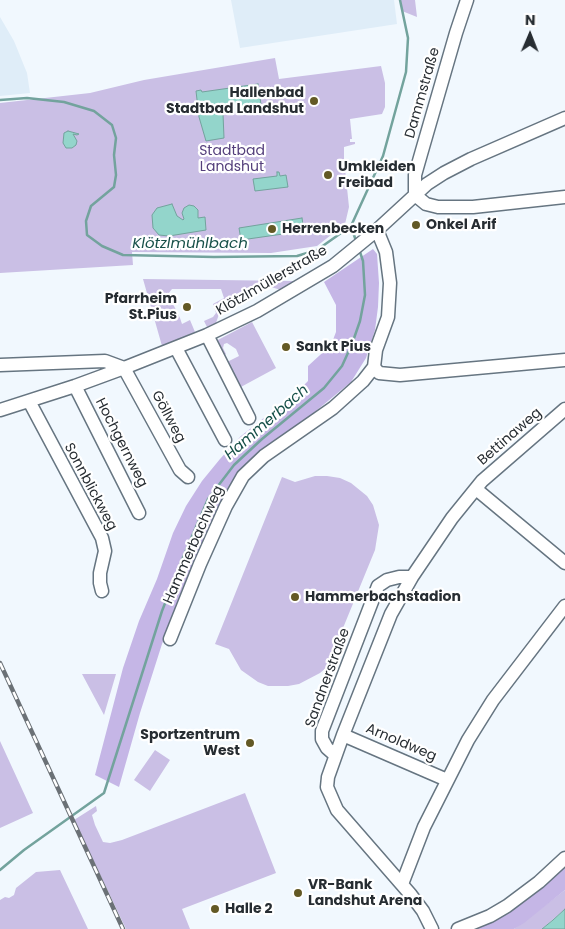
<!DOCTYPE html>
<html>
<head>
<meta charset="utf-8">
<style>
  body { margin:0 }
  #map { position:relative; width:565px; height:929px; overflow:hidden; background:#f1f8fe; font-family:Poppins,sans-serif }
  canvas { display:block }
  .north { position:absolute; left:505px; top:10px; width:50px; height:50px; -webkit-text-stroke:4px #fff; paint-order:stroke; rotate:1deg; font-size:14px; font-weight:700; line-height:20px; text-align:center; color:#272d32 }
  .north::after { content:''; display:block; margin:auto; width:18px; height:22px; background:#272d32; clip-path:polygon(50% 0,100% 100%,50% 72%,0 100%) }
</style>
</head>
<body>
<div id="map">
<canvas width="565" height="929"></canvas>
<div class="north">N</div>
</div>
<script>
const ctx = document.querySelector('canvas').getContext('2d');
ctx.lineJoin = 'round';
function paint(path, color) { ctx.fillStyle = color; ctx.fill(path, 'evenodd'); }
const shape = rows => new Path2D(rows.map(r => 'M' + r).join(''));
function stroke(path, color, width, dash) { ctx.strokeStyle = color; ctx.lineWidth = width; ctx.lineCap = dash ? 'butt' : 'round'; ctx.setLineDash(dash || []); ctx.stroke(path); }
function label(font, color, halo, rows, align = 'center') {
  ctx.font = font + ' Poppins,sans-serif'; ctx.lineWidth = 4.5; ctx.setLineDash([]); ctx.textBaseline = 'middle'; ctx.strokeStyle = halo; ctx.fillStyle = color; for (const [text, x, y, turn = 0] of rows) {
    ctx.save(); ctx.translate(x, y); ctx.rotate((+turn || 0) * Math.PI / 180); ctx.textAlign = isNaN(turn) ? turn : align; if (halo) ctx.strokeText(text, 0, 0); ctx.fillText(text, 0, 0); ctx.restore();
  }
}
const built = shape([
  [231,0,394,0,397,24,240,48],
  [0,17,14,41,27,73,30,93,0,96]
]);
const green = shape([
  [400,0,415,0,417,17,402,11],
  [275,58,279,79,381,66,385,83,385,107,382,114,350,119,352,139,350,139,350,142,355,142,355,144,344,147,344,159,349,207,345,224,317,246,271,253,132,252,133,265,0,273,0,103,90,93,144,80],
  [143,279,294,281,281,290,271,287,219,314,216,323,207,327,204,321,213,317,216,313,213,304,224,298,221,289,172,289,168,294,180,318,182,324,190,320,195,332,162,346],
  [252,322,276,368,239,388,225,363,239,356,236,349,227,343,224,344,223,348,226,354,222,357,214,342],
  [315,476,327,476,340,478,351,483,367,496,373,505,379,525,375,550,327,667,320,673,299,684,288,686,268,686,258,682,241,670,229,649,215,644,282,477,295,482],
  [82,674,116,674,104,715],
  [0,741,33,813,0,828],
  [155,750,170,760,150,791,134,780],
  [245,793,276,873,182,909,190,929,126,929,74,820,96,806,97,811,92,815,95,825,103,842,110,843,122,840],
  [60,870,88,929,0,929,0,900,5,897,9,898,14,895,16,888,36,872],
  [565,890,565,909,542,929,514,929]
]);
const forest = shape([
  [373,249,377,254,379,283,378,307,375,330,366,358,351,382,311,415,265,449,188,576,162,644,140,713,119,787,95,775,123,668,139,621,157,579,173,533,186,506,202,481,220,459,241,436,299,390,308,381,308,366,331,345,336,332,336,305,324,282],
  [565,864,565,890,524,923,514,929,470,929,505,915,535,891]
]);
const water = shape([
  [258,84,262,111,257,112,256,109,223,114,224,138,206,141,199,117,196,91,201,90,202,92,258,84],
  [68,131,79,134,77,135,73,134,77,141,76,145,72,148,66,148,63,143,64,133,68,131],
  [277,172,279,172,280,176,286,175,288,187,255,191,253,179,277,176,277,172],
  [172,204,177,216,183,220,184,219,182,213,184,208,189,205,194,206,198,210,198,218,205,217,206,230,169,236,159,235,153,228,152,215,157,208,172,204],
  [302,218,304,231,241,240,239,228,302,218],
  [565,909,565,929,542,929,553,920,565,909]
]);
const stream = shape([
  [0,100,27,98,64,102,94,111,112,125,116,138,114,155,116,175,114,187,91,206,86,221,87,235,102,246,123,255,214,257,297,256,317,250,351,226],
  [356,241,351,226,383,156,406,72,408,38,400,0],
  [0,870,24,850,104,793,162,611,184,555,208,499,234,465,262,439,324,388,342,366,352,344,360,321,365,295,363,261,359,249]
]);
const minor = shape([
  [415,195,415,175,421,154,456,33,467,0],
  [415,195,426,204,438,207,473,207,565,197],
  [207,335,249,418],
  [176,348,225,440],
  [0,365,105,361,124,368,180,470,188,477],
  [374,367,379,373,400,375,565,360],
  [75,386,139,513],
  [29,401,102,538,105,551,100,573,100,583,102,591],
  [0,410,75,386,124,368,207,335,257,311,333,266,377,230,427,184,444,173,471,159,565,118],
  [476,489,565,563],
  [170,639,200,564,226,506,243,476,264,456,333,408,363,381,374,367,376,350,388,317,390,283,386,252,377,230],
  [343,735,447,780],
  [335,755,327,748,322,739,322,731,378,586,387,580,399,577,412,577],
  [402,884,424,827,468,740,493,700,565,606],
  [432,929,423,911,411,895,337,810,327,787,328,777,343,735,391,614,412,577,452,518,482,481,565,409],
  [458,929,490,916,507,906,539,882,565,858]
]);
const rail = shape([
  [0,663,123,929]
]);
const markers = [
  [314,101,5,"#635925"],
  [328,175,5,"#635925"],
  [416,225,5,"#635925"],
  [272,229,5,"#635925"],
  [187,307,5,"#635925"],
  [286,347,5,"#635925"],
  [295,597,5,"#635925"],
  [250,743,5,"#635925"],
  [298,893,5,"#635925"],
  [215,909,5,"#635925"]
];
const poiNames = [
  ["Hallenbad",304,93,"right"],
  ["Stadtbad Landshut",304,109,"right"],
  ["Umkleiden",338,167],
  ["Freibad",338,183],
  ["Onkel Arif",426,225],
  ["Herrenbecken",282,229],
  ["Pfarrheim",177,299,"right"],
  ["St.Pius",177,315,"right"],
  ["Sankt Pius",296,347],
  ["Hammerbachstadion",305,597],
  ["Sportzentrum",240,735,"right"],
  ["West",240,751,"right"],
  ["VR-Bank",308,885],
  ["Landshut Arena",308,901],
  ["Halle 2",225,909]
];
const streetNames = [
  ["Dammstraße",423,93,-74],
  ["Klötzlmüllerstraße",272,281,-30],
  ["Göllweg",168,417,62],
  ["Bettinaweg",510,437,-41],
  ["Hochgernweg",121,443,63],
  ["Sonnblickweg",90,487,62],
  ["Hammerbachweg",194,545,-66],
  ["Sandnerstraße",328,678,-70],
  ["Arnoldweg",401,743,23]
];
const parkNames = [
  ["Stadtbad",232,151],
  ["Landshut",232,167]
];
const waterNames = [
  ["Klötzlmühlbach",190,244],
  ["Hammerbach",267,423,-41]
];
paint(built, '#dfedf8');
paint(green, '#cabfe5');
paint(forest, '#c5b6e6');
paint(water, '#93d5cb');
stroke(water, '#73a39d', 1);
stroke(stream, '#73a39d', 2.5);
stroke(minor, '#667581', 15);
stroke(minor, '#fff', 12);
stroke(rail, '#6b7176', 4.5);
stroke(rail, '#fff', 2.5, [8]);
for (const [x, y, r, color] of markers) { const dot = new Path2D(); dot.arc(x, y, r, 0, 2 * Math.PI); ctx.fillStyle = color; ctx.fill(dot); stroke(dot, '#fff', 2); }
label('bold 14px', '#272d32', '#fff', poiNames, 'left');
label('14px', '#272d32', '#fff', streetNames);
label('14px', '#543f7b', '#fff', parkNames);
label('italic 15px', '#175049', '#fff', waterNames);
</script>
</body>
</html>
